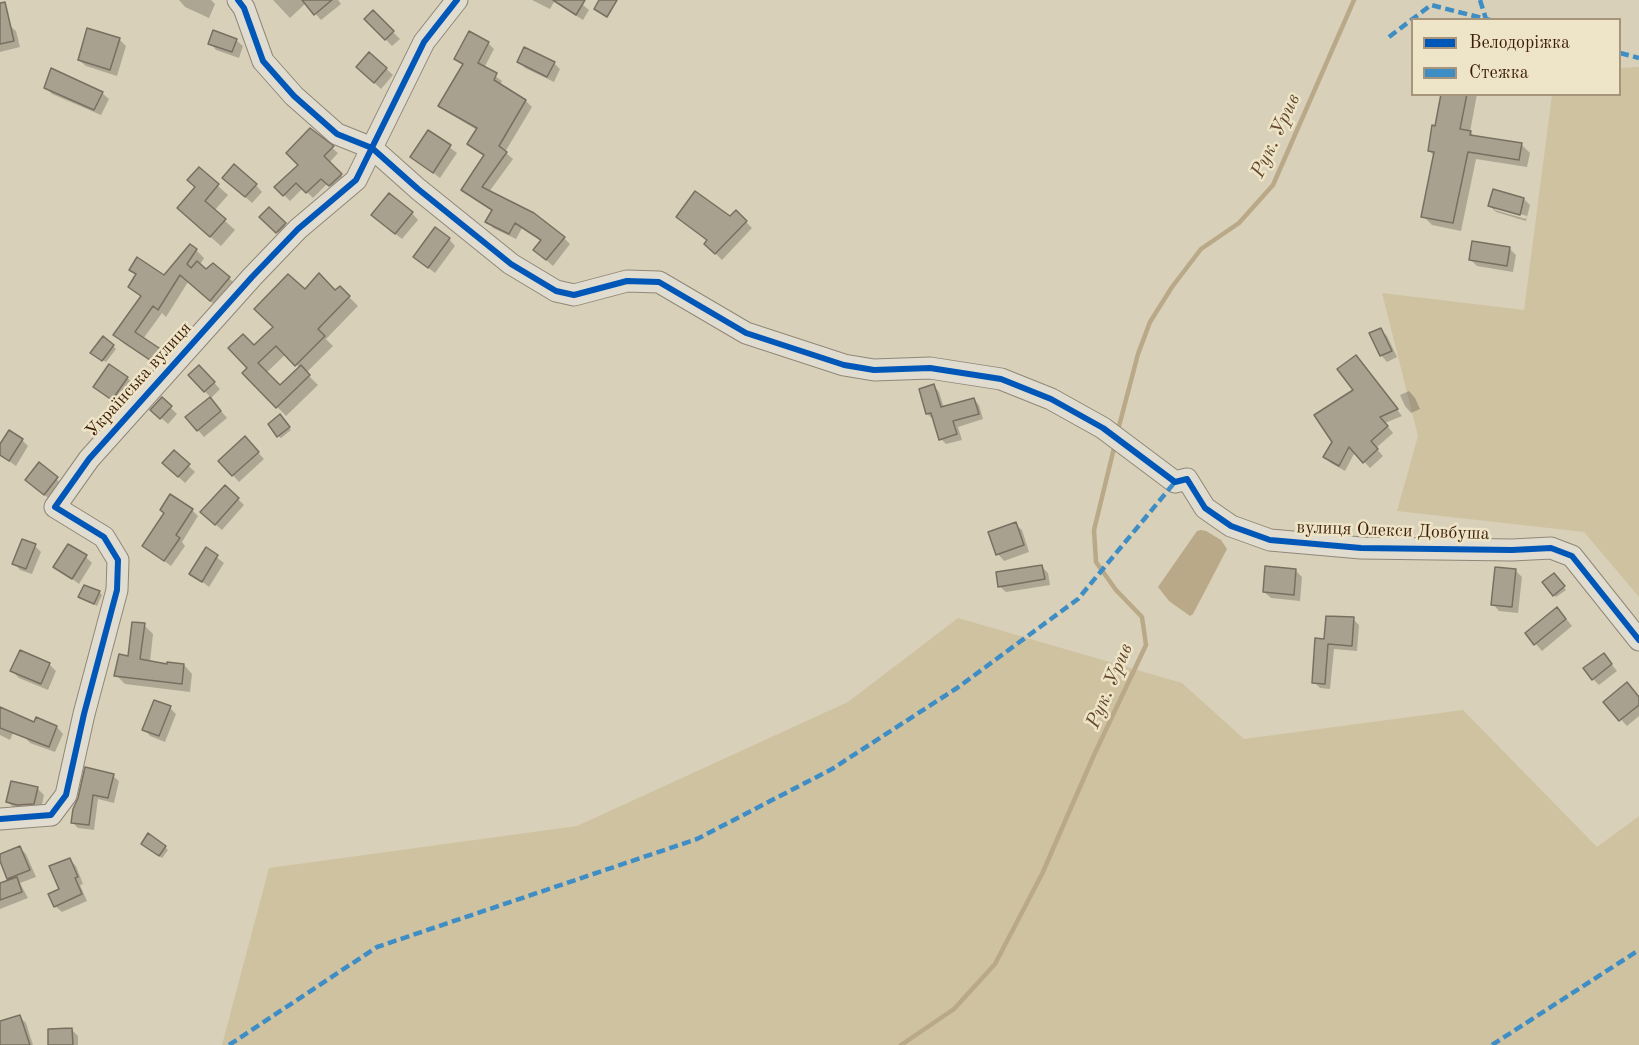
<!DOCTYPE html>
<html>
<head>
<meta charset="utf-8">
<style>
  body { margin:0 }
  #map { position:relative; width:1639px; height:1045px; overflow:hidden; background:#d8d0b8; font-family:"Old Standard TT",serif }
  canvas { display:block }
  .legend { position:absolute; left:1411px; top:18px; width:210px; height:78px; box-sizing:border-box; background:#eee5c8; border:2px solid #a7957b; margin:0; padding:8px 10px; list-style:none; font-size:18px; color:#3d1d07 }
  .legend li { display:flex; align-items:center; gap:12px; height:30px }
  .legend b { width:30px; border:2px solid #a7957b }
</style>
</head>
<body>
<div id="map">
<canvas width="1639" height="1045"></canvas>
<ul class="legend">
<li><b style="height:8px;background:#0057b8"></b>Велодоріжка</li>
<li><b style="height:8px;background:#3f8dc5"></b>Стежка</li>
</ul>
</div>
<script>
const ctx = document.querySelector('canvas').getContext('2d');
ctx.lineJoin = 'round';
function paint(path, color) { ctx.fillStyle = color; ctx.fill(path, 'evenodd'); }
const shape = rows => new Path2D(rows.map(r => 'M' + r).join(''));
function stroke(path, color, width, dash) { ctx.strokeStyle = color; ctx.lineWidth = width; ctx.lineCap = dash ? 'butt' : 'round'; ctx.setLineDash(dash || []); ctx.stroke(path); }
function label(font, color, halo, rows, align = 'center') {
  ctx.font = font + ' "Old Standard TT",serif'; ctx.lineWidth = 5; ctx.setLineDash([]); ctx.textBaseline = 'middle'; ctx.strokeStyle = halo; ctx.fillStyle = color; for (const [text, x, y, turn = 0] of rows) {
    ctx.save(); ctx.translate(x, y); ctx.rotate((+turn || 0) * Math.PI / 180); ctx.textAlign = isNaN(turn) ? turn : align; if (halo) ctx.strokeText(text, 0, 0); ctx.fillText(text, 0, 0); ctx.restore();
  }
}
const green = shape([
  [1639,67,1639,597,1584,532,1397,511,1418,436,1382,293,1524,310,1552,95,1620,94,1620,68],
  [958,618,1182,683,1244,739,1463,710,1597,847,1639,816,1639,1045,222,1045,269,868,577,826,848,702]
]);
const water = shape([
  [1201,530,1206,531,1221,540,1227,549,1193,614,1190,616,1169,601,1158,587,1197,531]
]);
const shadow = shape([
  [179,0,211,0,215,4,209,18,185,7],
  [273,0,338,0,341,4,321,20,306,3,290,18],
  [532,0,577,0,589,10,583,20,554,2,550,9],
  [373,12,400,39,392,46,366,19],
  [9,25,16,31,20,47,0,52,0,27],
  [119,39,126,46,117,76,86,66,79,60],
  [236,40,243,46,239,58,216,50,210,43],
  [488,43,494,49,484,68,502,81,500,85,526,101,532,107,505,152,513,159,489,192,564,238,570,244,553,266,535,250,542,241,522,228,516,239,493,228,487,221,493,211,463,190,485,156,468,143,477,130,447,112,440,105,464,66,456,59],
  [370,54,393,75,381,89,364,73],
  [519,61,554,63,560,69,554,82,525,68],
  [45,87,102,93,109,99,101,115,52,94],
  [1442,94,1477,94,1470,132,1475,137,1521,144,1530,153,1527,167,1476,159,1461,231,1432,225,1423,216,1435,156,1429,151],
  [311,130,338,153,329,163,347,181,336,191,328,183,313,198,303,188,290,201,276,187,300,165],
  [429,132,457,153,440,178,412,157],
  [199,169,228,195,214,211,235,230,221,246,189,218],
  [231,184,256,185,262,192,252,203],
  [1524,199,1530,205,1526,221,1496,212,1490,206],
  [1495,207,1527,216,1526,219,1495,210],
  [269,209,291,231,284,238,262,217],
  [736,212,752,228,722,260,706,244,708,241,678,217,730,218],
  [412,213,418,220,402,239,379,221],
  [449,239,455,246,435,273,415,257],
  [1509,248,1516,255,1513,272,1477,266,1471,260],
  [196,250,204,258,200,265,206,271,229,278,237,286,218,308,188,282,166,317,162,313,143,339,169,359,162,369,123,343,115,335,141,297,129,287,137,275,131,269,165,277],
  [340,288,358,306,326,339,333,346,306,373,318,385,286,416,244,373,249,368,254,347,275,327,305,291,336,292],
  [286,354,300,368,280,387,266,373],
  [1381,330,1387,336,1397,357,1387,362,1381,355],
  [113,346,116,349,106,362,95,355],
  [1361,363,1402,416,1385,423,1393,433,1376,448,1383,456,1370,468,1355,452,1345,471,1331,463,1325,457,1356,390],
  [199,367,220,389,211,398,190,375],
  [127,378,134,384,119,406,95,387],
  [934,386,939,392,944,408,974,399,979,405,983,419,958,427,962,440,946,444,941,439,933,419,927,414],
  [1409,391,1415,398,1420,409,1411,413,1405,406,1400,395],
  [162,399,177,414,168,424,152,410],
  [216,405,227,418,204,437,198,430],
  [283,419,291,430,281,438,278,436],
  [22,440,28,446,16,466,0,455,0,447],
  [251,445,264,459,239,482,220,461],
  [174,452,195,472,185,483,164,463],
  [39,464,63,485,51,500,33,486],
  [238,499,244,505,222,530,209,519],
  [192,510,198,516,182,542,185,546,171,566,144,546],
  [1015,524,1022,530,1029,552,1004,561,998,554],
  [35,546,41,552,32,574,20,570,14,563],
  [206,549,224,563,209,587,191,573],
  [86,557,92,563,79,584,55,566],
  [1042,567,1048,573,1050,585,1006,592,999,586],
  [1515,570,1522,577,1518,613,1499,611,1493,604],
  [1296,571,1302,577,1300,601,1271,598,1264,592],
  [1557,577,1566,590,1556,597,1554,595],
  [99,592,102,595,97,606,80,597],
  [1563,615,1572,626,1542,651,1527,634],
  [1353,619,1359,625,1357,651,1334,649,1330,689,1320,688,1314,682,1325,640],
  [144,625,153,634,150,662,168,666,184,665,192,674,190,692,125,684,116,675,129,658],
  [1604,655,1617,671,1599,685,1593,679],
  [49,664,56,671,48,690,19,678,12,671],
  [1639,698,1639,716,1627,726,1605,702],
  [170,708,176,714,165,742,150,736,144,729],
  [0,716,19,720,10,740,0,735],
  [37,719,57,727,63,734,55,752,30,743,24,736],
  [113,776,119,781,114,803,98,799,94,830,78,828,72,822,74,809],
  [12,782,38,789,44,795,41,809,14,808,7,801],
  [146,846,165,847,168,850,162,858],
  [20,848,26,854,36,877,20,883,28,898,0,909,0,885,11,881,0,856],
  [70,860,76,866,83,884,80,885,87,901,62,912,55,906],
  [20,1017,26,1023,33,1045,0,1045,0,1023],
  [72,1030,78,1036,78,1045,50,1045]
]);
const stream = shape([
  [1118,430,1138,354,1150,322,1172,287,1201,249,1239,223,1273,185,1354,0],
  [901,1045,954,1009,995,964,1042,874,1094,755,1146,645,1142,617,1116,590,1096,562,1094,530,1115,444]
]);
const building = shape([
  [302,0,332,0,314,15,302,0],
  [553,0,585,0,576,15,553,0],
  [599,0,617,0,607,17,594,9,599,0],
  [5,2,14,41,0,44,0,3,5,2],
  [373,10,394,31,385,40,364,19,373,10],
  [87,28,120,38,110,70,78,60,87,28],
  [213,30,237,39,232,52,208,44,213,30],
  [469,31,489,42,478,63,497,73,494,80,526,100,499,146,507,152,482,187,534,213,565,237,546,260,533,250,541,240,515,223,509,234,485,222,492,210,461,190,484,155,467,144,477,128,438,106,463,64,454,59,469,31],
  [524,47,555,62,547,77,517,62,524,47],
  [369,52,387,68,374,83,356,67,369,52],
  [51,68,103,92,94,110,44,88,51,68],
  [1441,94,1467,94,1460,129,1471,131,1470,135,1522,143,1519,160,1468,152,1453,223,1421,217,1434,152,1428,151,1432,125,1435,126,1441,94],
  [310,128,334,146,324,156,342,174,329,186,321,179,306,193,296,183,283,196,274,187,298,165,286,153,310,128],
  [428,130,451,145,433,173,410,157,428,130],
  [234,164,257,184,245,197,222,178,234,164],
  [199,167,219,184,205,201,226,219,210,237,177,208,195,187,187,180,199,167],
  [1493,189,1524,198,1520,215,1488,206,1493,189],
  [695,191,730,216,736,210,747,221,715,254,704,244,707,240,676,217,695,191],
  [389,193,413,212,395,234,371,215,389,193],
  [269,207,286,223,276,233,259,217,269,207],
  [435,227,450,238,428,268,413,257,435,227],
  [1472,241,1510,247,1507,266,1469,260,1472,241],
  [190,244,197,249,187,264,191,268,197,261,206,269,213,263,230,277,210,301,180,275,158,310,153,306,135,332,162,350,153,362,113,335,141,296,128,287,136,274,129,270,137,257,164,275,190,244],
  [319,273,335,290,340,286,350,296,318,329,325,336,295,366,276,346,258,363,280,385,301,365,310,375,276,408,242,373,247,368,228,348,243,334,254,345,273,327,254,309,288,274,305,289,319,273],
  [1381,328,1392,351,1380,356,1369,333,1381,328],
  [103,336,114,345,102,361,90,353,103,336],
  [1356,355,1398,409,1380,417,1388,426,1371,441,1378,449,1363,463,1349,447,1339,466,1323,457,1332,442,1314,415,1353,390,1337,369,1356,355],
  [109,364,128,377,112,400,93,387,109,364],
  [199,365,215,382,204,392,188,375,199,365],
  [934,384,941,407,974,398,979,414,953,421,957,434,939,440,931,413,926,414,919,389,934,384],
  [162,397,172,406,160,419,150,410,162,397],
  [210,397,221,411,197,431,185,417,210,397],
  [280,414,290,427,277,437,268,424,280,414],
  [9,430,23,439,9,461,0,455,0,444,9,430],
  [245,436,259,452,232,476,218,461,245,436],
  [174,450,190,464,178,477,162,463,174,450],
  [39,462,58,477,44,495,25,480,39,462],
  [225,485,239,498,215,525,200,512,225,485],
  [170,494,193,509,176,535,180,538,164,561,142,546,164,513,160,510,170,494],
  [1016,522,1024,545,996,555,988,532,1016,522],
  [22,539,36,544,26,569,12,564,22,539],
  [68,544,87,555,72,579,53,567,68,544],
  [206,547,218,555,202,582,189,574,206,547],
  [1042,565,1045,579,998,587,996,572,1042,565],
  [1265,566,1296,569,1294,595,1263,592,1265,566],
  [1495,567,1516,569,1512,607,1491,605,1495,567],
  [1554,573,1565,586,1553,596,1542,582,1554,573],
  [84,585,100,591,94,604,78,597,84,585],
  [1557,607,1566,619,1534,645,1525,633,1557,607],
  [1326,616,1354,617,1352,646,1328,644,1325,684,1312,683,1315,638,1324,639,1326,616],
  [132,622,145,623,140,659,167,664,167,662,184,664,182,684,114,676,119,654,128,656,132,622],
  [20,650,50,663,41,684,10,671,20,650],
  [1604,653,1612,664,1592,680,1583,668,1604,653],
  [1627,682,1639,697,1639,705,1619,721,1603,702,1627,682],
  [154,700,171,706,159,736,142,730,154,700],
  [0,707,34,722,36,717,57,726,49,747,0,728,0,707],
  [85,767,114,774,108,798,93,795,89,825,71,823,73,809,78,798,85,767],
  [11,781,38,787,34,804,17,805,6,802,11,781],
  [148,833,166,846,159,856,141,844,148,833],
  [20,846,30,870,7,879,0,861,0,854,20,846],
  [70,858,78,877,75,878,82,894,54,907,48,894,59,889,49,866,70,858],
  [17,877,22,892,0,900,0,883,17,877],
  [20,1015,30,1045,0,1045,0,1021,20,1015],
  [72,1028,73,1045,48,1045,48,1029,72,1028]
]);
const minor = shape([
  [238,0,244,8,263,61,294,96,337,134,372,148,418,189,511,264,556,291,574,295,627,281,659,282,746,333,844,365,874,370,930,368,1001,379,1051,399,1103,428,1175,482,1187,479,1205,508,1231,526,1270,540,1361,548,1512,550,1551,548,1572,556,1639,640],
  [0,819,51,815,66,795,84,714,117,590,118,560,104,537,55,507,89,459,252,277,298,229,356,180,424,42,457,0]
]);
const quiet = shape([
  [1480,0,1486,19],
  [1389,37,1431,5,1490,20],
  [1620,53,1639,58],
  [229,1045,377,947,697,839,832,769,957,688,1078,599,1175,482],
  [1492,1045,1639,950]
]);
const cycleway = shape([
  [238,0,244,8,263,61,294,96,337,134,372,148,418,189,511,264,556,291,574,295,627,281,659,282,746,333,844,365,874,370,930,368,1001,379,1051,399,1103,428,1175,482,1187,479,1205,508,1231,526,1270,540,1361,548,1512,550,1551,548,1572,556,1639,640],
  [0,819,51,815,66,795,84,714,117,590,118,560,104,537,55,507,89,459,252,277,298,229,356,180,424,42,457,0]
]);
const streetNames = [
  ["Українська вулиця",139,380,-48],
  ["вулиця Олекси Довбуша",1393,531,2]
];
const waterNames = [
  ["Рук. Урив",1276,136,-65],
  ["Рук. Урив",1110,686,-67]
];
paint(green, '#cfc2a1');
paint(water, '#b9a988');
paint(shadow, '#0003');
stroke(stream, '#b9a988', 4.5);
paint(building, '#a9a18f');
stroke(building, '#796f61', 1.5);
stroke(minor, '#908777', 23);
stroke(minor, '#e0dcd0', 21);
stroke(quiet, '#3f8dc5', 4.5, [9, 4.5]);
stroke(cycleway, '#0057b8', 6);
label('18px', '#3d1d07', '#eee5c8', streetNames);
label('italic 20px', '#64482d', '#eee5c8', waterNames);
</script>
</body>
</html>
